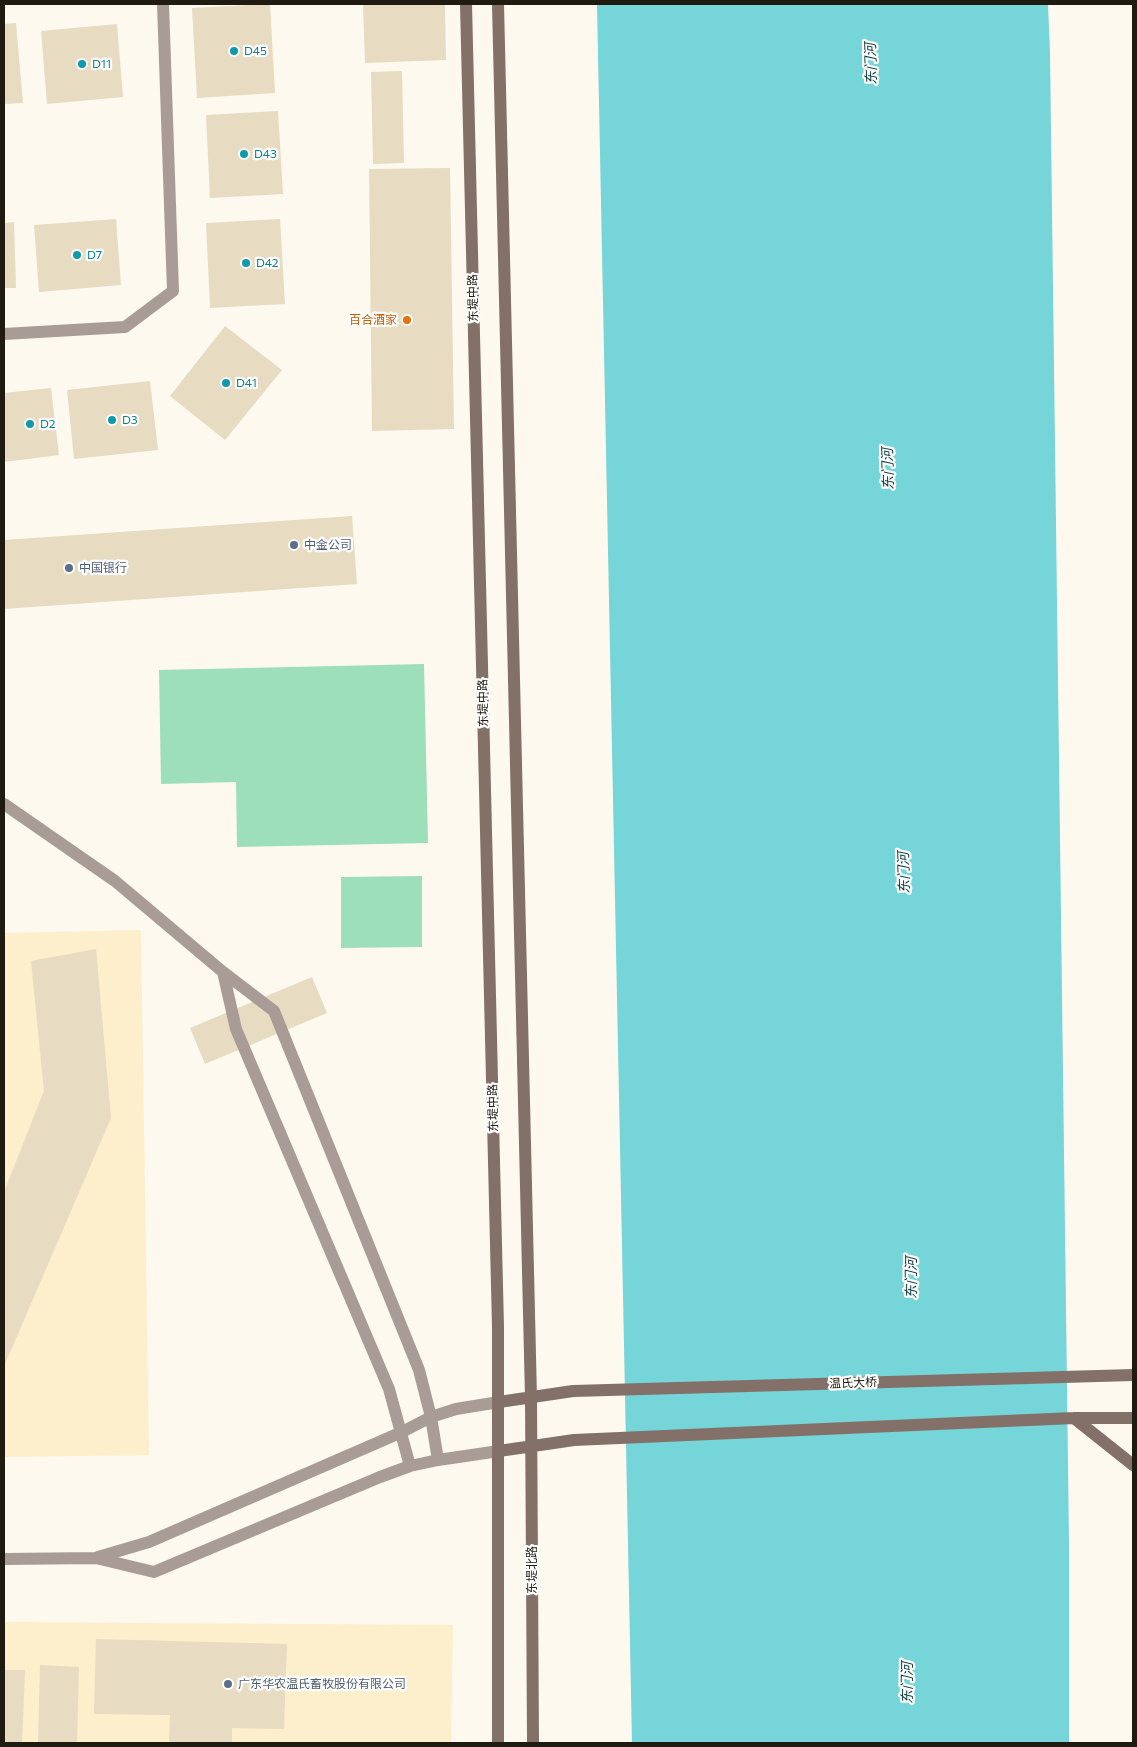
<!DOCTYPE html>
<html>
<head>
<meta charset="utf-8">
<style>
  body { margin:0 }
  #map { position:relative; width:1137px; height:1747px; overflow:hidden; background:#fdf9ee; font-family:Commissioner,sans-serif }
  canvas { display:block }
  .frame { position:absolute; inset:0; border:5px solid #1f1b11; pointer-events:none }
</style>
</head>
<body>
<div id="map">
<canvas width="1137" height="1747"></canvas>
<div class="frame"></div>
</div>
<script>
const ctx = document.querySelector('canvas').getContext('2d');
ctx.lineJoin = 'round';
function paint(path, color) { ctx.fillStyle = color; ctx.fill(path, 'evenodd'); }
const shape = rows => new Path2D(rows.map(r => 'M' + r).join(''));
function stroke(path, color, width, dash) { ctx.strokeStyle = color; ctx.lineWidth = width; ctx.lineCap = dash ? 'butt' : 'round'; ctx.setLineDash(dash || []); ctx.stroke(path); }
function label(font, color, halo, rows, align = 'center') {
  ctx.font = font + ' Commissioner,"Noto Sans SC",sans-serif'; ctx.lineWidth = 4.5; ctx.setLineDash([]); ctx.textBaseline = 'middle'; ctx.strokeStyle = halo; ctx.fillStyle = color; for (const [text, x, y, turn = 0] of rows) {
    ctx.save(); ctx.translate(x, y); ctx.rotate((+turn || 0) * Math.PI / 180); ctx.textAlign = isNaN(turn) ? turn : align; if (halo) ctx.strokeText(text, 0, 0); ctx.fillText(text, 0, 0); ctx.restore();
  }
}
const built = shape([
  [141,930,149,1455,4,1457,4,933],
  [4,1622,453,1625,451,1743,4,1743]
]);
const green = shape([
  [424,664,428,843,237,847,236,782,161,784,159,670],
  [422,876,422,947,341,948,341,877]
]);
const water = shape([
  [597,4,1048,4,1050,53,1069,1544,1069,1743,632,1743]
]);
const building = shape([
  [270,4,275,93,197,98,192,8],
  [363,4,445,4,446,60,365,63],
  [16,23,23,103,4,104,4,24],
  [117,24,123,97,47,104,41,31],
  [402,71,404,163,373,164,371,72],
  [278,111,283,194,210,198,206,115],
  [450,168,454,429,372,431,369,169],
  [116,219,121,285,39,292,34,225],
  [280,219,285,304,210,308,206,223],
  [14,222,16,288,4,288,4,223],
  [225,326,282,370,225,440,170,396],
  [150,381,158,450,74,459,67,390],
  [51,388,59,455,4,462,4,393],
  [352,516,357,584,4,609,4,540],
  [96,949,111,1118,5,1364,4,1364,4,1192,44,1091,31,961],
  [312,977,327,1013,205,1064,190,1028],
  [96,1639,287,1644,284,1729,232,1728,232,1743,169,1743,170,1715,94,1714],
  [40,1665,79,1667,77,1743,38,1743],
  [4,1670,25,1670,22,1743,4,1743]
]);
const lane = shape([
  [4,334,125,327,173,291,163,4]
]);
const street = shape([
  [4,804,115,881,223,972,274,1011,419,1370,431,1417,438,1460],
  [223,972,236,1029,389,1389,410,1466],
  [98,1557,149,1542,402,1432,431,1417,456,1409,499,1402],
  [4,1559,96,1558,154,1572,380,1477,410,1466,438,1460,499,1451]
]);
const secondary = shape([
  [466,4,498,1327,498,1743],
  [498,4,531,1397,533,1743],
  [499,1402,573,1391,1133,1375],
  [1074,1418,1133,1465],
  [499,1451,574,1440,1074,1418,1133,1418]
]);
const markers = [
  [234,51,5,"#0f9aa8"],
  [82,64,5,"#0f9aa8"],
  [244,154,5,"#0f9aa8"],
  [77,255,5,"#0f9aa8"],
  [246,263,5,"#0f9aa8"],
  [407,320,5,"#e8710a"],
  [226,383,5,"#0f9aa8"],
  [112,420,5,"#0f9aa8"],
  [30,424,5,"#0f9aa8"],
  [294,545,5,"#5c6f8a"],
  [69,568,5,"#5c6f8a"],
  [228,1684,5,"#5c6f8a"]
];
const cultureNames = [
  ["D45",244,51],
  ["D11",92,64],
  ["D43",254,154],
  ["D7",87,255],
  ["D42",256,263],
  ["D41",236,383],
  ["D3",122,420],
  ["D2",40,424]
];
const streetNames = [
  ["东堤中路",473,298,-91],
  ["东堤中路",483,703,-91],
  ["东堤中路",493,1108,-91],
  ["温氏大桥",853,1383,-2],
  ["东堤北路",532,1570,-90]
];
const foodNames = [
  ["百合酒家",397,320]
];
const serviceNames = [
  ["中金公司",304,545],
  ["中国银行",79,568],
  ["广东华农温氏畜牧股份有限公司",238,1684]
];
const waterNames = [
  ["东门河",871,64,-92],
  ["东门河",888,469,-92],
  ["东门河",904,873,-92],
  ["东门河",911,1278,-90],
  ["东门河",907,1683,-90]
];
paint(built, '#fdeecc');
paint(green, '#9ddebb');
paint(water, '#75d5d8');
paint(building, '#e7dbc1');
stroke(lane, '#a99c97', 12);
stroke(street, '#a99c97', 12);
stroke(secondary, '#837069', 12);
for (const [x, y, r, color] of markers) { const dot = new Path2D(); dot.arc(x, y, r, 0, 2 * Math.PI); ctx.fillStyle = color; ctx.fill(dot); stroke(dot, '#fff', 2); }
label('12px', '#0d838f', '#fff', cultureNames, 'left');
label('12px', '#1f1b11', '#fff', streetNames);
label('12px', '#c56008', '#fff', foodNames, 'right');
label('12px', '#4e5e75', '#fff', serviceNames, 'left');
label('italic 14px', '#0b3a3c', '#fff', waterNames);
</script>
</body>
</html>
